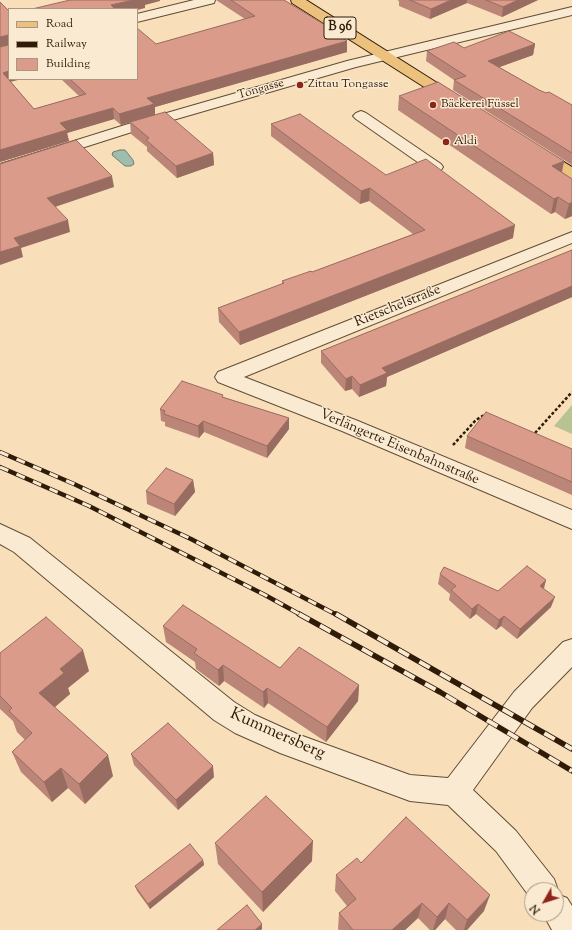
<!DOCTYPE html>
<html>
<head>
<meta charset="utf-8">
<style>
  body { margin:0 }
  #map { position:relative; width:572px; height:930px; overflow:hidden; background:#f8dfba; font-family:"Sorts Mill Goudy",serif }
  canvas { display:block }
  .legend { position:absolute; left:8px; top:8px; width:130px; height:72px; box-sizing:border-box; background:#faead2; border:1px solid #a99781; margin:0; padding:5px 7px; list-style:none; font-size:12px; color:#2f1b08 }
  .legend li { display:flex; align-items:center; gap:8px; height:20px }
  .legend b { width:20px; border:1px solid #a99781 }
  .north { position:absolute; left:524px; top:882px; width:40px; height:40px; box-sizing:border-box; background:#faead2; border:1px solid #a99781; border-radius:50%; rotate:231deg; font-size:11px; font-weight:700; line-height:16px; text-align:center; color:#2f1b08 }
  .north::after { content:''; display:block; margin:auto; width:14px; height:18px; background:#8f2418; clip-path:polygon(50% 0,100% 100%,50% 72%,0 100%) }
</style>
</head>
<body>
<div id="map">
<canvas width="572" height="930"></canvas>
<ul class="legend">
<li><b style="height:5px;background:#ecc07d"></b>Road</li>
<li><b style="height:5px;background:#2f1b08"></b>Railway</li>
<li><b style="height:11px;background:#da9b8b"></b>Building</li>
</ul>
<div class="north">N</div>
</div>
<script>
const ctx = document.querySelector('canvas').getContext('2d');
ctx.lineJoin = 'round';
function paint(path, color) { ctx.fillStyle = color; ctx.fill(path, 'evenodd'); }
const shape = rows => new Path2D(rows.map(r => 'M' + r).join(''));
function stroke(path, color, width, dash) { ctx.strokeStyle = color; ctx.lineWidth = width; ctx.lineCap = dash ? 'butt' : 'round'; ctx.setLineDash(dash || []); ctx.stroke(path); }
function label(font, color, halo, rows, align = 'center') {
  ctx.font = font + ' "Sorts Mill Goudy",serif'; ctx.lineWidth = 3; ctx.setLineDash([]); ctx.textBaseline = 'middle'; ctx.strokeStyle = halo; ctx.fillStyle = color; for (const [text, x, y, turn = 0] of rows) {
    ctx.save(); ctx.translate(x, y); ctx.rotate((+turn || 0) * Math.PI / 180); ctx.textAlign = isNaN(turn) ? turn : align; if (halo) ctx.strokeText(text, 0, 0); ctx.fillText(text, 0, 0); ctx.restore();
  }
}
const green = shape([
  [572,405,572,434,554,426]
]);
const water = shape([
  [120,150,125,150,133,160,134,164,131,166,125,166,112,155,113,152,120,150]
]);
const path = shape([
  [535,433,572,392],
  [453,445,476,420,484,415]
]);
const minor = shape([
  [194,0,215,0,214,3,137,22,137,14,194,0],
  [572,7,572,15,356,67,135,131,0,174,0,164,125,125,347,61,572,7],
  [361,111,366,113,441,164,443,167,441,170,435,172,429,170,356,119,353,116,356,113,361,111],
  [572,232,572,243,244,377,358,421,572,510,572,529,342,431,218,382,215,377,218,372,572,232],
  [0,524,30,538,234,702,255,715,297,734,410,775,448,778,514,692,563,642,572,639,572,667,532,708,473,790,516,831,554,879,558,890,557,894,567,898,572,906,572,930,552,930,543,914,556,914,556,890,532,890,532,900,496,851,448,805,410,801,280,753,235,733,214,720,14,552,0,544,0,524]
]);
const major = shape([
  [291,0,306,0,461,98,463,101,461,104,456,105,451,104,292,3,291,0],
  [538,148,544,150,572,167,572,179,566,177,532,156,530,153,532,150,538,148]
]);
const railFar1 = shape([
  [0,452,74,484,191,539,337,615],
  [0,467,89,506,265,595,301,615]
]);
const rail = shape([
  [299,614,440,692,572,771],
  [336,614,572,749]
]);
const wall = shape([
  [216,0,284,0,347,41,347,52,155,107,155,115,121,125,114,119,67,133,69,141,0,162,0,2,11,82,34,109,79,96,61,79,137,79,156,44,245,19],
  [397,0,538,0,502,17,467,3,430,19,399,6,399,1],
  [535,44,533,55,499,67,539,90,572,105,572,165,453,90,454,80,426,61,427,51,464,48],
  [399,96,564,161,562,172,572,179,572,216,565,219,555,212,551,214,398,110],
  [130,122,213,153,214,165,177,178,147,151,147,147,131,134],
  [271,124,386,175,513,238,240,345,219,322,218,308,282,284,282,281,312,272,413,234,369,201,360,204,271,136],
  [572,250,572,297,387,377,386,386,359,397,352,389,345,391,321,363,321,351],
  [223,395,223,397,289,418,289,429,267,458,204,432,199,438,165,426,165,422,161,421,160,409],
  [467,436,572,449,572,495,465,448],
  [193,480,195,492,175,516,147,504,146,491],
  [440,574,498,591,546,580,544,589,551,607,517,639,501,626,496,630,476,614,470,619,449,600,450,594,438,584],
  [163,626,280,668,359,685,358,701,326,742,268,703,264,708,224,681,219,686,196,669,195,662,166,642],
  [0,653,89,671,68,688,70,694,54,707,113,776,85,804,68,788,52,802,21,772,12,752,25,740,17,732,13,721,0,709],
  [131,754,214,777,178,810,134,765],
  [215,843,312,861,263,912,218,864],
  [203,860,204,865,150,909,137,891,135,886],
  [361,863,484,911,467,930,456,930,445,919,435,930,430,930,418,918,405,930,339,930,338,929,339,913,347,906,335,891,336,875]
]);
const shadedWall = shape([
  [133,0,160,0,160,1,145,5,145,8,137,10,137,9,111,9,111,5],
  [451,0,467,0,467,3,430,19,431,9],
  [518,0,538,0,502,17,503,7],
  [8,35,9,46,0,48,0,37],
  [347,41,347,52,155,107,155,115,121,125,119,114,147,98],
  [535,44,533,55,486,72,488,61],
  [9,71,9,79,22,79,6,83,3,73],
  [113,108,114,119,67,133,69,141,0,162,0,150,60,123],
  [213,153,214,165,177,178,176,166],
  [564,161,561,176,552,166],
  [112,176,114,187,49,209,47,198],
  [370,188,369,201,360,204,361,191],
  [558,197,555,212,551,214,554,199],
  [572,202,572,216,565,219,569,204],
  [68,220,70,232,21,248,23,257,0,265,0,252,14,238],
  [515,225,513,238,240,345,239,332],
  [572,286,572,297,387,377,386,386,359,397,360,385,382,368],
  [352,376,352,389,345,391,346,379],
  [289,418,289,429,267,458,267,446],
  [203,421,204,432,199,438,198,426],
  [193,480,195,492,175,516,174,504],
  [546,580,543,590,540,586],
  [555,597,551,607,517,639,520,629],
  [478,604,476,614,470,619,472,609],
  [504,616,501,626,496,630,499,620],
  [83,650,89,671,68,688,70,694,46,715,39,693,60,669],
  [223,665,224,681,219,686,218,670],
  [359,685,358,701,326,742,327,727],
  [267,688,268,703,264,708,263,692],
  [108,755,113,776,85,804,79,784],
  [213,766,214,777,178,810,176,800],
  [61,768,68,788,52,802,44,782],
  [313,841,312,861,263,912,262,892],
  [203,860,204,865,150,909,148,904],
  [490,895,484,911,467,930,464,930,467,920],
  [422,903,418,918,405,930,392,930],
  [449,903,445,919,435,930,433,930,437,917],
  [262,924,262,929,261,930,255,930]
]);
const building = shape([
  [70,0,133,0,111,5,115,9,32,9,70,0],
  [231,0,284,0,325,25,347,41,147,98,154,104,119,114,113,108,60,123,67,130,0,150,0,47,8,45,8,35,0,37,0,2,9,11,9,71,3,73,34,109,86,94,70,79,137,79,137,28,156,44,255,16,231,0],
  [410,0,451,0,431,9,410,0],
  [486,0,518,0,503,7,486,0],
  [509,31,535,44,488,61,539,90,546,93,549,92,572,105,572,153,454,80,466,76,427,51,454,42,464,48,509,31],
  [438,82,564,161,552,166,572,179,572,202,569,204,558,197,554,199,399,96,438,82],
  [165,112,213,153,176,166,146,140,149,138,130,122,165,112],
  [300,114,386,175,426,159,515,225,239,332,218,308,284,283,282,281,311,271,312,272,425,230,370,188,361,191,271,124,300,114],
  [76,140,112,176,47,198,68,220,14,238,20,246,0,252,0,164,76,140],
  [572,250,572,286,382,368,387,373,360,385,352,376,346,379,321,351,572,250],
  [182,381,223,395,222,397,289,418,267,446,203,421,198,426,164,414,165,411,160,409,182,381],
  [486,412,572,449,572,482,467,436,486,412],
  [166,468,193,480,174,504,146,491,166,468],
  [527,566,546,580,540,586,555,597,520,629,504,616,499,620,478,604,472,609,451,590,456,586,440,574,444,567,498,591,527,566],
  [183,605,280,668,299,647,359,685,327,727,267,688,263,692,223,665,218,670,194,653,197,649,163,626,183,605],
  [46,617,83,650,60,669,64,673,39,693,108,755,79,784,61,768,44,782,12,752,32,733,9,711,12,708,0,696,0,653,46,617],
  [168,723,213,766,176,800,131,754,168,723],
  [266,796,313,841,262,892,215,843,266,796],
  [406,817,490,895,467,920,449,903,437,917,422,903,392,930,353,930,339,913,356,899,336,875,357,858,361,863,406,817],
  [190,844,203,860,148,904,135,886,190,844],
  [247,905,262,924,255,930,217,930,247,905]
]);
const markers = [
  [300,85,4,"#8f2418"],
  [433,105,4,"#8f2418"],
  [446,142,4,"#8f2418"]
];
const farPoinames = [
  ["Zittau Tongasse",308,85],
  ["Bäckerei Füssel",441,105],
  ["Aldi",454,142]
];
const farStreetnames = [
  ["Tongasse",261,90,-16]
];
const shields = [
  [340,28,32]
];
const shieldNames = [
  ["B 96",340,28]
];
const streetNames = [
  ["Rietschelstraße",398,307,-22],
  ["Verlängerte Eisenbahnstraße",399,448,23]
];
const nearStreetnames = [
  ["Kummersberg",277,735,24]
];
paint(green, '#b8c394');
paint(water, '#9ebdac');
stroke(water, '#727c6a', 1);
stroke(minor, '#614c34', 2);
stroke(major, '#2f1b08', 2);
stroke(path, '#2f1b08', 2.5, [3, 2]);
paint(minor, '#faead2');
paint(major, '#ecc07d');
stroke(railFar1, '#2f1b08', 4.5);
stroke(rail, '#2f1b08', 5.5);
stroke(railFar1, '#faead2', 3, [9]);
stroke(rail, '#faead2', 4, [12]);
paint(wall, '#bb8578');
paint(shadedWall, '#996c61');
paint(building, '#da9b8b');
stroke(building, '#996c61', 1);
for (const [x, y, r, color] of markers) { const dot = new Path2D(); dot.arc(x, y, r, 0, 2 * Math.PI); ctx.fillStyle = color; ctx.fill(dot); stroke(dot, '#faead2', 1.5); }
label('12px', '#2f1b08', '#faead2', farPoinames, 'left');
label('12px', '#2f1b08', '#faead2', farStreetnames);
for (const [x, y, w] of shields) { const box = new Path2D(); box.roundRect(x - w / 2, y - 11, w, 22, 3); ctx.fillStyle = '#faead2'; ctx.fill(box); stroke(box, '#2f1b08', 1); }
label('bold 13px', '#2f1b08', null, shieldNames);
label('14px', '#2f1b08', '#faead2', streetNames);
label('17px', '#2f1b08', '#faead2', nearStreetnames);
</script>
</body>
</html>
